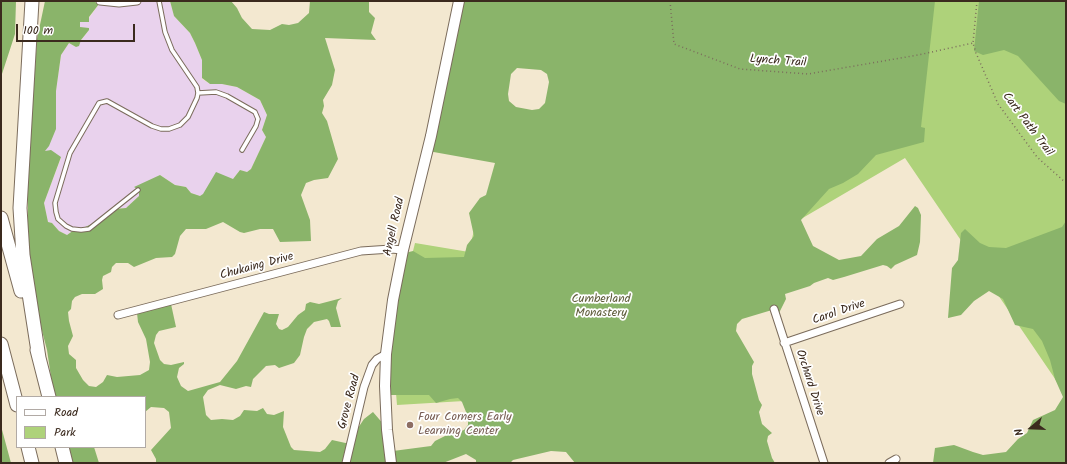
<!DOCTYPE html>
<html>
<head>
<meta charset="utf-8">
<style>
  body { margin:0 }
  #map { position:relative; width:1067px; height:464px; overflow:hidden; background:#f3e8d0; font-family:Kalam,sans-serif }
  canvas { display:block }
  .frame { position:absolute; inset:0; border:2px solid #3b2a1e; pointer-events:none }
  .legend { position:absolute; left:16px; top:396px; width:130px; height:52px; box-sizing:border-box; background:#fff; border:1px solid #b1aaa5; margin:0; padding:5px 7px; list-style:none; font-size:12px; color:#3b2a1e }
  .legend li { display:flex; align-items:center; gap:8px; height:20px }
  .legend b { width:20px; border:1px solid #b1aaa5 }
  .north { position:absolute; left:1011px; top:408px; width:40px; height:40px; -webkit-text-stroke:3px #fff; paint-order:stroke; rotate:251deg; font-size:11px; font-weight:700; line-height:16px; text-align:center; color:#3b2a1e }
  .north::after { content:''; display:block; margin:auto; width:14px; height:18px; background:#3b2a1e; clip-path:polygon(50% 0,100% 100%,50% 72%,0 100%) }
  .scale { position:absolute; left:16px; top:24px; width:119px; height:18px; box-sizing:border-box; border:2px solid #3b2a1e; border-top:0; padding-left:5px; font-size:12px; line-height:14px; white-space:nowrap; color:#3b2a1e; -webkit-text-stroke:3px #fff; paint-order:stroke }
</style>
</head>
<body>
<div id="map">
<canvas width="1067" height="464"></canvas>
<div class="frame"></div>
<ul class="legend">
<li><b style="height:5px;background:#fff"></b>Road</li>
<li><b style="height:11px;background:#aed27a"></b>Park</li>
</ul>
<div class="north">N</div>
<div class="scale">100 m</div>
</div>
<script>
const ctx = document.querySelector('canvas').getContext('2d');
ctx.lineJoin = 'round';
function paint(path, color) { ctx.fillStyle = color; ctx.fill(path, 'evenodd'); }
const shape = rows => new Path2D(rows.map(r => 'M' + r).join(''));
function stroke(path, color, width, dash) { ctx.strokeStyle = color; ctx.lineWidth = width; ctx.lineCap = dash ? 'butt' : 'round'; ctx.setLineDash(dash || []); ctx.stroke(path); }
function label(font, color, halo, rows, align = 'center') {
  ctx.font = font + ' Kalam,sans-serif'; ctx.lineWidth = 3.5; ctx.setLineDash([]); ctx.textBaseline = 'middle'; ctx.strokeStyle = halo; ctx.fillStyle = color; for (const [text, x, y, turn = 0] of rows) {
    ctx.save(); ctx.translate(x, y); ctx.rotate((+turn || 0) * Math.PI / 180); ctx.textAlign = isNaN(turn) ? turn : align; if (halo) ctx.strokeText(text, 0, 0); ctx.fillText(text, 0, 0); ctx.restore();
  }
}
const built = shape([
  [93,1,170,1,174,16,190,33,195,43,202,60,202,79,210,84,222,84,237,87,260,100,267,115,262,130,266,137,251,169,247,172,240,170,233,179,200,196,191,193,186,187,175,185,160,175,139,190,139,196,126,208,115,209,106,218,78,230,74,230,67,235,59,231,52,223,48,222,44,203,61,158,45,151,56,129,56,91,61,55,69,43,76,47,89,30,79,27,80,22,89,18,99,4]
]);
const green = shape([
  [686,1,1066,1,1066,395,905,158,789,226,531,397,397,405,396,393,410,263,415,243,469,252,481,199,539,210]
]);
const forest = shape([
  [1,1,16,1,15,34,1,77],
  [45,1,93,1,99,4,89,17,89,22,80,22,80,27,89,28,89,30,81,40,79,46,76,47,69,43,61,55,56,91,56,129,49,146,45,151,51,150,61,157,44,203,48,222,52,223,59,231,67,235,74,230,78,230,106,218,115,209,126,208,139,196,139,190,134,187,160,175,175,185,186,187,191,193,200,196,203,194,216,172,233,179,240,170,247,172,251,169,266,137,262,130,267,115,260,100,237,87,222,84,210,84,202,78,202,60,195,43,190,33,174,16,170,1,231,1,237,8,242,18,252,29,270,30,282,24,289,25,298,23,309,13,310,1,369,1,369,12,375,18,371,33,376,40,325,38,335,70,332,85,323,100,324,106,322,113,327,121,338,159,328,178,314,180,306,183,301,195,310,220,311,241,280,242,273,229,260,229,244,233,240,232,223,222,206,229,186,229,180,236,175,254,172,257,156,258,134,267,128,263,116,263,112,267,111,272,103,276,102,280,103,289,95,294,82,294,75,297,72,301,71,309,68,312,69,321,73,336,68,346,69,354,76,360,76,368,83,380,89,386,96,387,103,382,107,375,117,377,140,375,149,370,150,362,146,339,138,322,137,313,171,304,176,327,159,331,156,335,154,343,160,360,164,364,171,365,184,362,184,364,179,368,177,377,181,386,188,391,220,382,237,361,264,312,269,314,279,314,276,324,279,329,282,330,288,327,298,315,305,310,306,304,310,302,319,304,342,298,338,301,336,308,341,327,331,327,329,321,327,319,314,322,307,329,304,337,300,355,294,363,279,368,275,365,266,366,253,379,251,387,246,386,236,389,220,385,208,390,203,397,206,415,211,420,222,419,233,420,240,416,244,410,257,411,263,408,267,414,274,415,284,411,283,427,291,447,294,450,320,452,325,449,332,440,350,444,354,434,364,419,373,412,385,426,393,451,431,446,435,441,445,436,464,430,468,425,468,417,462,402,458,398,450,399,436,403,429,395,389,395,393,323,405,253,413,251,425,258,464,257,467,245,474,236,469,213,480,198,486,195,495,163,428,151,462,1,935,1,921,127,925,128,924,142,876,155,858,174,843,183,829,189,801,220,813,246,839,260,861,256,877,239,899,226,915,206,918,208,921,215,920,242,917,255,895,265,891,269,887,266,883,265,844,277,833,280,828,278,814,283,810,286,785,294,786,299,779,313,772,310,742,319,737,324,736,331,754,362,752,366,752,374,759,400,762,405,759,412,762,424,772,433,768,436,767,441,772,458,775,463,575,463,566,452,551,451,513,460,510,463,476,463,476,460,466,454,443,463,156,463,156,459,151,450,171,428,169,412,164,408,151,407,145,412,145,397,54,397,47,350,27,273,24,247,28,216,28,173,37,39],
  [517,68,541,70,547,74,549,82,545,103,539,109,532,110,516,107,509,101,508,94,511,74],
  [979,1,1066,1,1066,104,1059,101,1018,56,1004,50,983,55,974,51],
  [1066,221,1066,463,933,463,935,448,954,445,973,452,983,455,1006,452,1018,439,1027,433,1033,420,1055,410,1063,397,1055,379,1050,360,1042,341,1033,329,1015,325,1003,299,989,291,974,301,961,315,948,318,952,268,958,260,961,233,965,229,980,243,989,247,1006,248,1062,227],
  [1,426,11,463,1,463],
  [64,447,94,447,99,463,68,463]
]);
const path = shape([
  [670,1,674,44,740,69,808,74,918,55,973,43],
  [977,1,973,43,976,53,998,104,1037,157,1066,183]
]);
const service = shape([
  [198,93,216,92,227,96,255,112,258,119,256,126,242,150],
  [138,190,89,229,81,230,72,229,66,226,58,219,56,212,55,203,70,153,99,103,107,101,152,126,161,129,169,129,180,125,188,117,197,98,198,93,197,87,172,50,165,32,159,1]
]);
const minor = shape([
  [100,1,119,3,137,1],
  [774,309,824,463],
  [118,315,361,251,391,249,403,250],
  [784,343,900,304],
  [346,463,364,387,372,365,377,359,386,354],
  [889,463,896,459]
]);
const secondary = shape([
  [391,463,387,430,385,386,386,354,393,300,403,250,431,136,459,1]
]);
const motorway = shape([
  [32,1,20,208,23,255,39,358],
  [1,218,21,291],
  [1,344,17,405],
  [37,350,49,397],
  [28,447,32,463],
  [62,447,66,463]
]);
const markers = [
  [410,425,4,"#8d6e63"]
];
const streetNames = [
  ["Lynch Trail",778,62,4],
  ["Cart Path Trail",1027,125,53],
  ["Angell Road",395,227,-77],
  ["Chukaing Drive",257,267,-15],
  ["Carol Drive",839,313,-19],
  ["Orchard Drive",809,383,72],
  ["Grove Road",350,402,-75]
];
const parkNames = [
  ["Cumberland",601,300],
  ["Monastery",601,314]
];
const educationNames = [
  ["Four Corners Early",418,418],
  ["Learning Center",418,432]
];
paint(built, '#e9d2ed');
paint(green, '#aed27a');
paint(forest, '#8ab46a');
stroke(service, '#7b6c5c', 5.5);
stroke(minor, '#7b6c5c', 9);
stroke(secondary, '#7b6c5c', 12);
stroke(motorway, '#7b6c5c', 15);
stroke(path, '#7b6c5c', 1.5, [1, 3]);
stroke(service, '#fff', 3.5);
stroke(minor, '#fff', 7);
stroke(secondary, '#fff', 10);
stroke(motorway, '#fff', 13);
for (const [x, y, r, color] of markers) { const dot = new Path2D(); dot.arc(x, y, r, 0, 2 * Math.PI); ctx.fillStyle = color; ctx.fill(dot); stroke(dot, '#fff', 1.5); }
label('12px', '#3b2a1e', '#fff', streetNames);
label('12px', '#5e5c3a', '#fff', parkNames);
label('12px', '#785e54', '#fff', educationNames, 'left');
</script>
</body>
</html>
